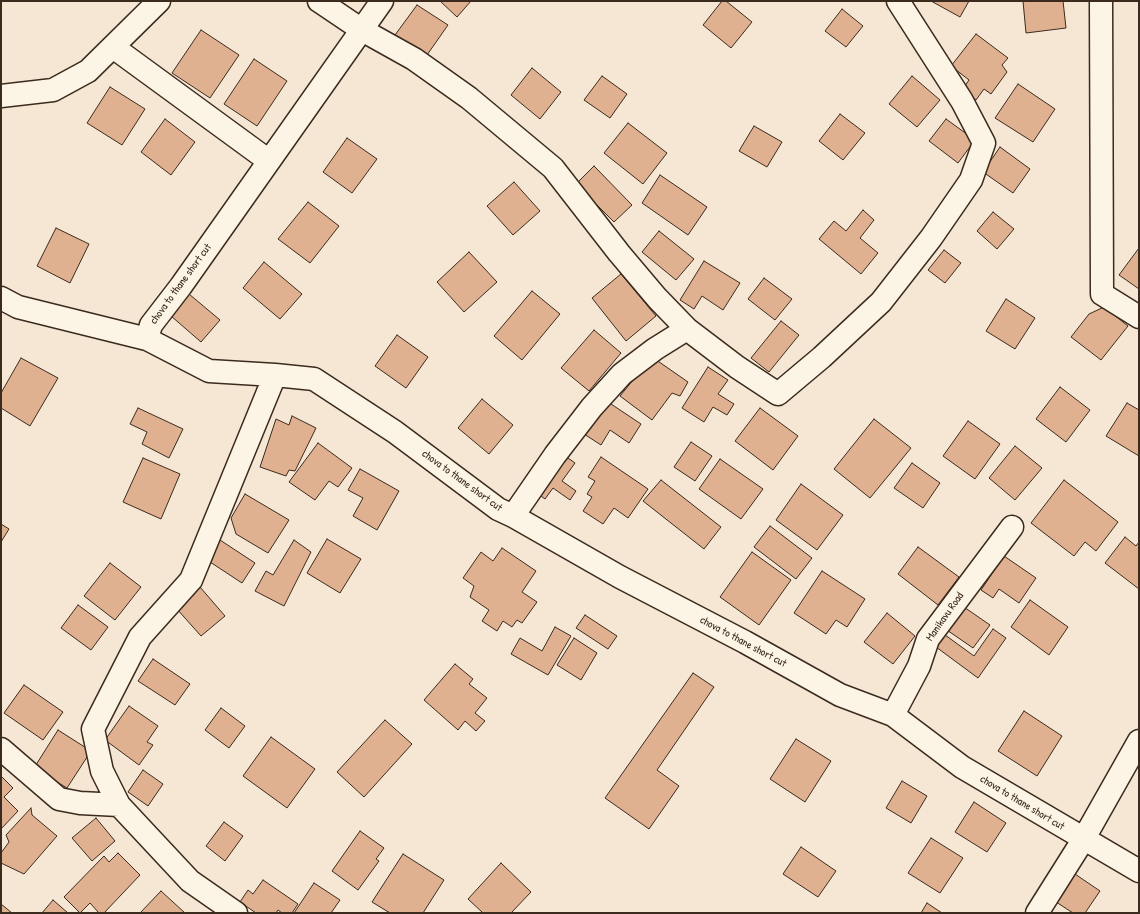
<!DOCTYPE html>
<html>
<head>
<meta charset="utf-8">
<style>
  body { margin:0 }
  #map { position:relative; width:1140px; height:914px; overflow:hidden; background:#f6e7d4; font-family:"Patrick Hand",sans-serif }
  canvas { display:block }
  .frame { position:absolute; inset:0; border:2px solid #3b2a1e; pointer-events:none }
</style>
</head>
<body>
<div id="map">
<canvas width="1140" height="914"></canvas>
<div class="frame"></div>
</div>
<script>
const ctx = document.querySelector('canvas').getContext('2d');
ctx.lineJoin = 'round';
function paint(path, color) { ctx.fillStyle = color; ctx.fill(path, 'evenodd'); }
const shape = rows => new Path2D(rows.map(r => 'M' + r).join(''));
function stroke(path, color, width, dash) { ctx.strokeStyle = color; ctx.lineWidth = width; ctx.lineCap = dash ? 'butt' : 'round'; ctx.setLineDash(dash || []); ctx.stroke(path); }
function label(font, color, halo, rows, align = 'center') {
  ctx.font = font + ' "Patrick Hand",sans-serif'; ctx.lineWidth = 3; ctx.setLineDash([]); ctx.textBaseline = 'middle'; ctx.strokeStyle = halo; ctx.fillStyle = color; for (const [text, x, y, turn = 0] of rows) {
    ctx.save(); ctx.translate(x, y); ctx.rotate((+turn || 0) * Math.PI / 180); ctx.textAlign = isNaN(turn) ? turn : align; if (halo) ctx.strokeText(text, 0, 0); ctx.fillText(text, 0, 0); ctx.restore();
  }
}
const building = shape([
  [440,1,471,1,457,17,440,1],
  [722,1,726,1,752,22,731,48,703,25,722,1],
  [931,1,969,1,960,17,931,1],
  [1023,1,1063,1,1066,28,1026,33,1023,1],
  [417,5,448,25,427,55,395,35,417,5],
  [842,9,863,26,846,47,825,31,842,9],
  [201,30,239,55,210,98,172,73,201,30],
  [976,34,1008,58,1002,65,1007,72,991,94,984,89,976,100,962,90,969,80,951,66,976,34],
  [254,59,287,81,257,126,224,104,254,59],
  [532,68,561,92,540,119,511,95,532,68],
  [602,76,627,94,610,118,584,100,602,76],
  [912,76,940,100,917,127,889,104,912,76],
  [1018,84,1055,109,1033,142,995,118,1018,84],
  [110,87,145,109,122,145,87,123,110,87],
  [840,114,865,133,843,160,819,141,840,114],
  [165,119,195,142,171,175,141,152,165,119],
  [946,119,975,140,958,163,929,141,946,119],
  [628,123,667,153,643,184,604,153,628,123],
  [754,126,782,142,767,167,739,151,754,126],
  [347,138,377,159,352,193,323,172,347,138],
  [1000,147,1030,169,1013,193,983,172,1000,147],
  [594,166,632,205,614,222,576,184,594,166],
  [660,175,707,207,688,235,642,203,660,175],
  [514,182,540,211,513,235,487,206,514,182],
  [308,202,339,226,310,263,278,239,308,202],
  [863,210,874,220,860,238,878,253,861,274,819,239,834,221,846,231,863,210],
  [993,212,1014,229,997,249,977,231,993,212],
  [56,228,89,244,70,283,37,266,56,228],
  [659,231,694,259,676,280,642,252,659,231],
  [1139,248,1139,289,1119,275,1139,248],
  [944,250,961,263,945,283,928,270,944,250],
  [469,252,497,282,464,312,437,282,469,252],
  [704,261,740,283,723,310,702,296,694,309,680,300,704,261],
  [264,262,302,294,280,319,243,288,264,262],
  [621,274,656,316,626,341,592,298,621,274],
  [764,278,792,299,775,320,748,299,764,278],
  [532,291,560,314,522,360,494,336,532,291],
  [189,294,220,320,201,342,171,316,189,294],
  [1006,299,1035,318,1015,349,986,331,1006,299],
  [1104,307,1128,326,1101,360,1071,337,1089,314,1104,307],
  [781,321,799,335,769,372,751,358,781,321],
  [594,330,621,353,589,391,561,368,594,330],
  [397,335,428,357,406,388,375,366,397,335],
  [652,357,688,382,680,396,672,393,652,420,620,396,652,357],
  [21,358,58,378,30,426,1,408,1,393,21,358],
  [708,367,728,380,718,394,734,404,727,415,713,407,704,422,682,408,708,367],
  [1060,387,1090,410,1066,442,1036,419,1060,387],
  [482,399,513,425,489,454,458,428,482,399],
  [605,400,641,424,629,443,610,430,601,445,584,434,605,400],
  [1127,403,1139,410,1139,456,1106,436,1127,403],
  [138,408,183,429,169,458,142,444,147,432,130,424,138,408],
  [760,408,798,436,773,470,735,441,760,408],
  [292,416,316,428,295,471,289,470,286,476,260,467,276,419,289,425,292,416],
  [874,419,911,448,870,498,834,469,874,419],
  [968,421,1000,444,975,479,943,456,968,421],
  [691,442,712,456,695,481,674,467,691,442],
  [318,443,352,468,338,487,329,481,315,500,289,482,318,443],
  [1015,446,1042,468,1015,500,989,478,1015,446],
  [561,453,575,463,562,481,576,491,570,500,553,488,545,499,533,490,561,453],
  [601,457,648,489,628,518,614,508,603,524,583,511,592,497,587,494,595,481,588,477,601,457],
  [143,458,180,474,161,519,123,502,143,458],
  [720,459,763,489,741,519,699,489,720,459],
  [912,463,940,483,923,508,894,488,912,463],
  [360,469,399,491,377,530,353,516,363,498,348,490,360,469],
  [661,480,721,527,704,549,643,501,661,480],
  [1064,480,1118,522,1096,551,1085,542,1074,556,1031,523,1064,480],
  [801,484,843,515,817,550,776,520,801,484],
  [245,494,289,520,268,553,236,534,231,518,245,494],
  [1,524,9,529,1,542,1,524],
  [770,526,812,558,796,579,754,547,770,526],
  [1125,537,1136,546,1139,542,1139,589,1105,563,1125,537],
  [327,539,361,559,340,593,307,573,327,539],
  [220,540,255,563,242,583,207,560,220,540],
  [294,540,311,552,284,606,255,591,266,571,273,575,294,540],
  [918,547,959,577,938,605,898,574,918,547],
  [502,548,536,571,522,592,537,602,522,623,517,620,512,627,503,621,497,631,482,621,489,610,470,597,474,586,463,578,481,552,493,561,502,548],
  [752,552,791,580,759,625,720,597,752,552],
  [1004,556,1036,578,1019,603,999,589,993,598,981,590,1004,556],
  [110,563,141,587,115,620,84,596,110,563],
  [822,571,865,599,847,627,836,620,826,634,794,613,822,571],
  [200,587,225,616,201,636,176,608,200,587],
  [1030,600,1068,627,1049,655,1011,627,1030,600],
  [78,605,108,627,91,650,61,628,78,605],
  [961,605,990,625,973,648,944,628,961,605],
  [887,613,915,636,893,664,864,642,887,613],
  [585,615,617,636,608,649,576,628,585,615],
  [555,627,571,636,548,675,511,654,520,638,542,651,555,627],
  [993,629,1006,638,978,678,932,644,941,632,974,656,993,629],
  [574,638,597,653,581,680,557,665,574,638],
  [153,659,190,684,175,705,138,681,153,659],
  [455,664,473,679,469,684,487,698,475,713,485,721,476,731,465,721,458,730,424,700,455,664],
  [693,673,714,687,657,770,679,786,649,829,605,798,693,673],
  [24,685,63,712,43,740,4,713,24,685],
  [129,706,158,726,147,742,153,745,139,765,105,740,129,706],
  [221,708,245,726,229,748,205,730,221,708],
  [1024,711,1062,736,1037,776,998,751,1024,711],
  [385,720,412,744,364,797,337,772,385,720],
  [58,730,91,751,67,788,34,768,58,730],
  [271,737,315,769,287,808,243,776,271,737],
  [796,739,831,761,805,802,770,779,796,739],
  [143,770,163,784,148,806,128,792,143,770],
  [1,776,13,788,4,797,18,811,1,829,1,776],
  [902,781,927,796,911,823,886,808,902,781],
  [974,802,1006,823,987,852,955,832,974,802],
  [31,808,32,815,57,836,24,874,1,863,1,853,9,842,6,835,31,808],
  [96,818,115,841,92,861,72,838,96,818],
  [224,822,243,836,225,861,206,846,224,822],
  [360,831,384,848,376,859,379,861,358,890,332,871,360,831],
  [931,838,963,858,940,893,908,873,931,838],
  [801,847,836,871,818,897,783,874,801,847],
  [118,853,140,875,104,913,99,913,90,903,80,913,64,897,104,856,109,862,118,853],
  [403,854,444,880,423,913,390,913,372,902,403,854],
  [501,863,531,892,511,913,483,913,468,899,501,863],
  [1072,872,1100,891,1085,913,1073,913,1053,900,1072,872],
  [263,880,298,904,292,913,282,913,278,910,276,913,256,913,240,902,248,890,253,894,263,880],
  [314,883,340,900,331,913,294,913,314,883],
  [161,891,185,913,140,913,161,891],
  [53,900,68,913,42,913,53,900],
  [927,903,942,913,921,913,927,903],
  [1,904,12,913,1,913,1,904]
]);
const minor = shape([
  [319,1,362,30,414,59,469,98,553,168,619,253,657,298,687,329,737,367,778,394,822,357,881,302,931,238,971,180,984,143,962,101,898,1],
  [1101,1,1102,294,1139,317],
  [113,47,269,161],
  [1,96,53,90,88,71,159,1],
  [1,298,18,307,147,339,209,371,275,375,314,379,395,432,498,509,513,516,620,577,745,642,840,695,893,715,962,767,1139,871],
  [147,339,151,325,181,286,382,1],
  [513,516,555,455,592,407,622,374,655,349,687,329],
  [893,715,919,666,928,639,1012,527],
  [1,749,59,799,80,803,119,805,190,881,236,913],
  [119,805,102,771,93,729,140,637,191,580,275,375],
  [1037,913,1083,840,1139,741]
]);
const streetNames = [
  ["chova to thane short cut",181,284,-54],
  ["chova to thane short cut",462,481,36],
  ["Manikavu Road",945,617,-55],
  ["chova to thane short cut",743,642,28],
  ["chova to thane short cut",1022,803,31]
];
paint(building, '#e0b191');
stroke(building, '#3b2a1e', 1);
stroke(minor, '#3b2a1e', 25);
stroke(minor, '#fcf5e5', 22);
label('11px', '#3b2a1e', '#fcf5e5', streetNames);
</script>
</body>
</html>
